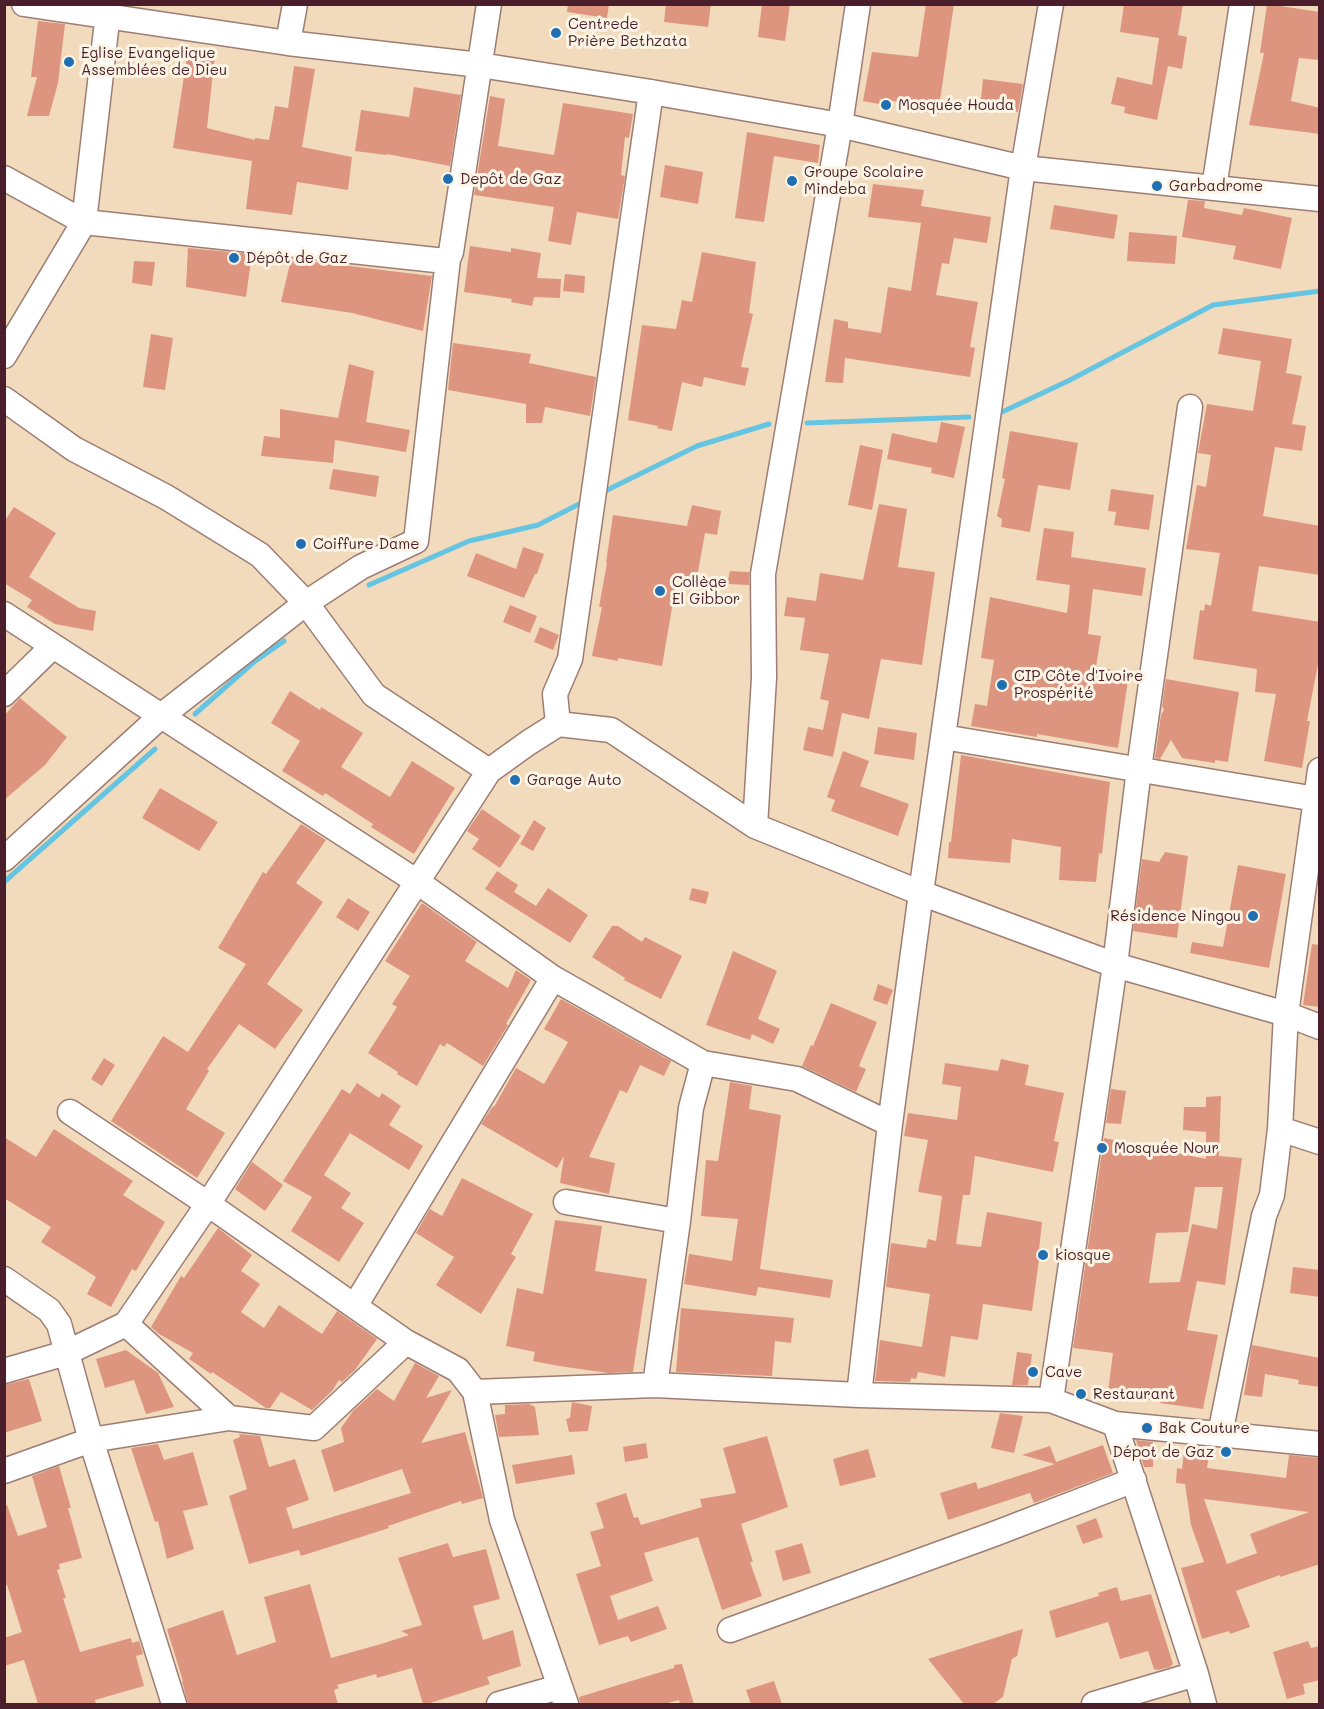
<!DOCTYPE html>
<html>
<head>
<meta charset="utf-8">
<style>
  body { margin:0 }
  #map { position:relative; width:1324px; height:1709px; overflow:hidden; background:#f2dbbc; font-family:Mali,sans-serif }
  canvas { display:block }
  .frame { position:absolute; inset:0; border:6px solid #4a1f2b; pointer-events:none }
</style>
</head>
<body>
<div id="map">
<canvas width="1324" height="1709"></canvas>
<div class="frame"></div>
</div>
<script>
const ctx = document.querySelector('canvas').getContext('2d');
ctx.lineJoin = 'round';
const shape = rows => new Path2D(rows.map(r => 'M' + r).join(''));
function stroke(path, color, width, dash) { ctx.strokeStyle = color; ctx.lineWidth = width; ctx.lineCap = dash ? 'butt' : 'round'; ctx.setLineDash(dash || []); ctx.stroke(path); }
function paint(path, color) { ctx.fillStyle = color; ctx.fill(path, 'evenodd'); }
function label(font, color, halo, rows, align = 'center') {
  ctx.font = font + ' Mali,sans-serif'; ctx.lineWidth = 6; ctx.setLineDash([]); ctx.textBaseline = 'middle'; ctx.strokeStyle = halo; ctx.fillStyle = color; for (const [text, x, y, turn = 0] of rows) {
    ctx.save(); ctx.translate(x, y); ctx.rotate((+turn || 0) * Math.PI / 180); ctx.textAlign = isNaN(turn) ? turn : align; if (halo) ctx.strokeText(text, 0, 0); ctx.fillText(text, 0, 0); ctx.restore();
  }
}
const stream = shape([
  [1000,413,1068,381,1213,305,1320,291],
  [807,423,969,417],
  [601,493,697,446,769,424],
  [369,585,469,541,538,525,585,501],
  [195,714,254,662,284,641],
  [4,882,155,749]
]);
const building = shape([
  [568,4,609,4,607,18,567,12],
  [666,4,711,4,708,27,664,22],
  [762,4,790,4,785,41,758,37],
  [926,4,954,4,938,114,910,110,911,104,880,99,879,104,863,101,872,52,918,57],
  [1124,4,1183,4,1178,35,1187,37,1182,69,1168,66,1157,120,1124,113,1125,107,1111,104,1117,77,1152,85,1159,38,1120,32],
  [1267,4,1320,12,1320,60,1299,58,1291,101,1320,108,1320,134,1249,125,1264,53,1260,53],
  [38,21,65,24,58,83,49,116,27,116,37,77,31,77],
  [188,50,215,54,207,128,255,140,255,138,269,140,275,106,288,108,294,66,315,69,302,147,352,157,348,190,297,182,292,215,246,209,252,161,173,148],
  [983,79,1023,84,1018,112,980,108],
  [414,87,461,95,450,166,387,154,386,155,355,151,361,110,409,117],
  [490,96,505,99,498,146,554,155,563,103,633,114,629,138,625,137,621,175,625,176,618,219,577,212,571,245,548,241,554,207,474,195],
  [747,132,820,145,818,163,774,156,764,222,735,218],
  [665,165,703,172,698,204,660,197],
  [873,184,924,190,921,206,991,217,987,243,954,238,949,264,942,263,936,295,978,302,970,347,975,348,970,377,845,358,843,383,825,382,834,319,848,322,848,328,881,333,888,287,911,291,921,223,868,217],
  [1188,200,1205,201,1204,208,1242,215,1244,208,1292,218,1281,269,1233,259,1236,246,1182,237],
  [1054,205,1118,215,1114,239,1050,229],
  [1129,232,1177,236,1175,264,1127,261],
  [470,246,511,252,511,248,541,253,537,278,561,279,560,298,534,297,532,306,511,302,512,299,464,292],
  [188,248,252,254,246,297,186,287],
  [702,252,756,262,749,313,753,314,741,367,749,368,745,386,704,377,702,387,682,382,672,431,657,428,658,426,628,420,642,325,676,329,682,300,692,302],
  [291,259,432,276,423,331,352,313,281,302],
  [134,261,155,262,152,286,132,283],
  [565,274,585,276,584,293,563,291],
  [1223,328,1292,339,1286,373,1302,376,1292,424,1306,426,1302,451,1275,447,1263,516,1320,526,1320,575,1259,566,1252,611,1320,622,1320,654,1307,721,1310,721,1302,768,1264,761,1276,694,1255,692,1257,669,1193,659,1200,610,1204,611,1205,604,1211,606,1220,553,1186,549,1197,485,1206,487,1211,455,1198,453,1207,404,1253,411,1261,361,1218,354],
  [151,334,173,338,165,390,143,387],
  [453,343,531,354,529,363,596,377,590,416,545,407,542,423,526,423,526,404,448,390],
  [349,364,374,371,366,422,410,430,406,452,335,440,333,463,261,456,264,436,280,438,280,409,338,418],
  [941,422,965,427,954,478,931,473,932,468,887,459,892,433,937,443],
  [1010,431,1078,443,1070,490,1038,485,1030,532,1001,527,1002,519,997,516,1005,479,1002,478],
  [860,445,883,450,872,510,848,505],
  [333,469,379,476,376,497,329,489],
  [1111,489,1154,495,1149,530,1114,525,1116,512,1108,511],
  [879,504,907,509,898,567,935,572,922,665,881,659,869,719,842,713,833,757,803,750,808,727,823,730,829,701,820,699,829,654,800,650,805,618,784,616,787,597,816,601,820,573,863,580],
  [692,505,721,511,717,535,705,533,696,583,677,579,662,666,618,658,618,661,592,656,602,607,599,607,607,563,606,563,613,515,687,526],
  [14,507,56,533,29,577,79,608,96,611,93,631,55,624,27,607,32,600,4,583,4,522],
  [1044,528,1074,532,1071,557,1146,568,1142,596,1093,589,1088,634,1101,636,1096,667,1129,673,1118,748,1037,734,1037,737,971,726,975,704,987,706,994,660,981,658,990,597,1067,613,1070,585,1036,580],
  [523,547,544,554,537,574,535,574,524,598,467,576,476,553,516,569],
  [730,571,749,572,749,585,727,584],
  [510,605,537,616,530,633,503,622],
  [540,627,559,635,553,650,534,642],
  [1166,679,1239,692,1228,762,1215,760,1215,763,1182,758,1171,740,1160,759,1155,758,1161,715,1164,710,1162,706],
  [290,691,320,710,321,707,363,733,341,767,390,797,412,761,455,788,414,854,371,827,373,824,325,793,323,796,282,771,300,741,271,723],
  [20,698,67,737,45,765,4,800,4,716],
  [878,727,917,733,914,760,874,754],
  [843,751,869,761,860,786,909,804,898,836,831,811,835,800,827,797],
  [961,755,1110,782,1102,854,1099,853,1096,882,1059,880,1061,847,1012,839,1010,863,948,858,949,842,951,842],
  [160,788,218,822,199,851,142,818],
  [482,809,521,836,500,868,472,849,479,839,467,831],
  [534,820,546,828,533,851,520,844],
  [301,824,326,840,296,883,323,902,267,984,303,1010,275,1049,239,1024,207,1069,209,1071,186,1109,225,1133,197,1178,111,1121,163,1036,188,1052,246,964,218,948,263,872,266,874],
  [1165,852,1188,856,1177,938,1133,931,1142,859,1159,862],
  [1238,865,1286,874,1269,968,1190,953,1192,942,1223,947],
  [497,871,518,885,514,892,536,906,548,888,588,915,570,943,485,889],
  [692,888,709,892,706,904,689,900],
  [348,898,370,912,358,931,336,917],
  [422,903,477,942,465,961,508,988,516,970,531,980,506,1024,508,1025,483,1066,447,1043,444,1047,440,1044,417,1086,397,1074,398,1072,368,1053,397,1007,392,1004,410,976,385,961],
  [612,926,618,926,642,942,645,937,682,956,661,999,624,980,625,978,592,957],
  [1312,944,1320,945,1320,1007,1303,1005],
  [733,951,777,971,758,1019,780,1029,773,1044,752,1034,750,1040,706,1025],
  [878,984,893,990,887,1005,873,1000],
  [561,999,671,1061,664,1076,640,1065,627,1093,620,1090,589,1157,615,1163,609,1194,560,1183,564,1156,557,1168,481,1124,493,1106,494,1107,516,1068,544,1084,568,1042,544,1029],
  [831,1003,877,1022,859,1066,866,1069,856,1092,802,1066,811,1045,813,1046],
  [104,1058,115,1065,102,1086,91,1079],
  [1001,1059,1029,1065,1025,1085,1064,1093,1054,1141,1059,1142,1053,1172,975,1156,970,1195,963,1195,956,1244,981,1247,987,1212,1042,1222,1038,1259,1039,1260,1032,1311,983,1304,978,1340,951,1336,945,1377,918,1372,916,1379,911,1378,910,1382,875,1381,880,1340,922,1347,930,1294,886,1287,891,1243,926,1248,928,1239,936,1241,942,1196,918,1192,928,1140,904,1136,908,1113,957,1120,961,1087,942,1084,945,1063,998,1071],
  [730,1082,752,1086,749,1109,781,1115,760,1269,833,1280,830,1298,758,1287,756,1296,684,1284,689,1254,732,1261,738,1219,701,1216,706,1160,718,1161],
  [357,1083,379,1098,382,1093,401,1106,389,1125,423,1146,409,1170,350,1133,324,1175,351,1193,341,1208,364,1223,339,1262,291,1231,312,1197,283,1181,342,1089,350,1094],
  [1111,1089,1126,1091,1121,1124,1106,1123],
  [1221,1096,1219,1156,1242,1158,1225,1285,1197,1281,1187,1330,1218,1335,1203,1409,1160,1403,1160,1401,1130,1398,1107,1399,1113,1353,1073,1348,1104,1138,1206,1159,1206,1132,1183,1130,1184,1107,1206,1107,1206,1097],
  [1195,1187,1223,1187,1217,1229,1192,1224,1180,1282,1149,1283,1156,1233,1188,1232],
  [54,1129,133,1181,123,1195,165,1222,136,1271,132,1269,111,1307,87,1294,96,1277,41,1242,51,1227,4,1198,4,1137,36,1157],
  [252,1162,283,1185,265,1211,235,1189],
  [462,1178,533,1214,511,1254,516,1257,481,1314,436,1285,454,1257,416,1233,430,1209,442,1216],
  [555,1220,602,1226,595,1271,647,1279,633,1372,608,1373,559,1366,533,1361,535,1352,506,1346,517,1288,543,1294],
  [218,1228,252,1255,241,1271,260,1284,241,1312,264,1328,279,1305,322,1334,337,1311,377,1339,355,1370,342,1382,339,1380,332,1391,312,1410,281,1392,270,1408,266,1408,212,1372,211,1374,189,1359,193,1353,159,1334,151,1327,181,1276,184,1278],
  [1293,1267,1320,1270,1320,1297,1290,1293],
  [681,1308,794,1318,791,1343,775,1341,772,1376,676,1372],
  [1252,1345,1320,1358,1320,1387,1298,1384,1299,1380,1265,1374,1262,1397,1244,1395],
  [126,1350,158,1373,174,1407,146,1414,134,1380,105,1388,96,1359],
  [1017,1352,1032,1354,1028,1385,1012,1385],
  [415,1363,439,1376,426,1398,452,1390,421,1443,465,1432,483,1498,462,1504,461,1501,388,1526,389,1528,301,1556,299,1550,249,1564,229,1496,247,1489,233,1440,240,1437,239,1434,260,1436,269,1467,295,1459,309,1500,286,1508,293,1529,411,1493,402,1469,334,1492,321,1450,344,1442,341,1428,353,1411,377,1389,394,1401],
  [29,1379,42,1421,4,1433,4,1385],
  [572,1402,592,1406,588,1431,569,1432,566,1419,570,1418],
  [529,1404,535,1407,539,1435,499,1437,495,1415,505,1414,505,1405],
  [1000,1413,1023,1416,1014,1453,991,1448],
  [767,1436,788,1507,741,1524,753,1562,750,1562,762,1596,722,1610,698,1537,644,1553,653,1581,610,1596,618,1620,658,1606,667,1629,631,1642,628,1636,599,1645,576,1574,601,1566,590,1532,604,1528,596,1503,626,1493,634,1518,638,1517,641,1525,702,1507,700,1499,736,1493,723,1448],
  [1136,1440,1153,1442,1153,1467,1144,1467],
  [646,1443,648,1458,625,1462,623,1447],
  [158,1444,164,1460,193,1452,208,1505,183,1511,194,1549,167,1559,158,1521,155,1522,131,1448],
  [1103,1445,1113,1473,1034,1503,1030,1493,948,1520,940,1493,976,1482,978,1489,1055,1464,1022,1455,1050,1446,1056,1462],
  [1185,1445,1210,1448,1207,1468,1286,1478,1289,1455,1320,1458,1320,1564,1280,1577,1280,1575,1236,1591,1250,1627,1230,1634,1229,1631,1202,1639,1181,1568,1204,1562,1191,1525,1185,1484,1176,1483,1177,1468,1182,1469],
  [1204,1499,1309,1512,1250,1534,1257,1553,1227,1564],
  [868,1449,876,1477,840,1486,833,1459],
  [572,1455,575,1474,516,1484,512,1465],
  [59,1466,71,1508,68,1508,82,1558,59,1564,60,1569,57,1570,66,1598,63,1598,80,1652,131,1638,132,1643,139,1641,143,1654,136,1656,144,1686,95,1700,96,1704,38,1704,24,1660,4,1666,4,1638,22,1632,7,1585,4,1586,4,1505,7,1505,18,1536,47,1527,32,1476],
  [1096,1518,1103,1537,1083,1544,1076,1526],
  [448,1543,453,1557,486,1549,500,1599,473,1606,483,1640,513,1630,521,1666,487,1677,490,1684,427,1704,423,1704,412,1668,377,1678,376,1674,337,1685,339,1688,334,1690,338,1704,188,1704,182,1681,183,1681,167,1629,223,1610,237,1655,276,1642,264,1597,310,1584,331,1658,381,1644,409,1635,401,1631,422,1625,398,1558],
  [802,1543,811,1573,783,1581,775,1551],
  [1117,1587,1121,1601,1151,1594,1173,1664,1170,1667,1158,1670,1154,1669,1148,1651,1120,1659,1108,1622,1056,1638,1049,1611,1099,1596,1098,1593],
  [1023,1629,1017,1656,1012,1659,1003,1697,993,1704,964,1704,928,1659],
  [1308,1641,1311,1648,1320,1646,1320,1680,1303,1684,1305,1694,1287,1699,1273,1652],
  [682,1664,694,1704,680,1704,679,1700,664,1704,580,1704,579,1697,674,1668,674,1665],
  [774,1681,782,1704,751,1704,746,1690]
]);
const minor = shape([
  [24,4,288,43,480,65,651,92,840,125,1023,168,1320,199],
  [288,43,295,4],
  [4,178,84,222,445,261,448,259,451,252,489,4],
  [1214,188,1242,4],
  [4,356,84,222,109,4],
  [4,399,74,449,166,497,260,555,306,603,374,695,489,771,528,743,558,724,611,730,755,826,921,893,1115,965,1286,1014,1320,1027],
  [4,614,416,881,553,978,703,1063,797,1079,890,1124],
  [4,694,53,646],
  [558,724,555,694,570,659,651,92],
  [943,737,1316,799],
  [755,826,764,678,763,574,840,125,858,4],
  [4,859,161,716,306,603,361,567,416,541,448,259],
  [70,1112,208,1204,406,1342,458,1370,475,1392,502,1520,566,1704],
  [1280,1129,1320,1142],
  [566,1202,678,1221],
  [4,1279,49,1310,59,1324,91,1440,174,1704],
  [355,1306,553,978],
  [126,1324,229,1418],
  [4,1371,66,1353,126,1324,208,1204,489,771],
  [655,1385,678,1221,691,1108,703,1063],
  [475,1392,655,1385,859,1395,1051,1400,1115,1424,1320,1444],
  [859,1395,890,1124,921,893,1023,168,1051,4],
  [1051,1400,1115,965,1139,769,1190,407],
  [1115,1424,1196,1674,1204,1704],
  [1220,1434,1264,1216,1272,1195,1280,1129,1286,1014,1320,770],
  [4,1471,91,1440,229,1418,314,1428,406,1342],
  [730,1630,994,1534,1134,1480],
  [499,1704,559,1687],
  [1094,1704,1196,1674]
]);
const markers = [
  [556,33,6,"#1f6fb2"],
  [69,62,6,"#1f6fb2"],
  [886,105,6,"#1f6fb2"],
  [448,179,6,"#1f6fb2"],
  [792,181,6,"#1f6fb2"],
  [1157,186,6,"#1f6fb2"],
  [234,258,6,"#1f6fb2"],
  [301,544,6,"#1f6fb2"],
  [660,591,6,"#1f6fb2"],
  [1002,685,6,"#1f6fb2"],
  [515,780,6,"#1f6fb2"],
  [1253,916,6,"#1f6fb2"],
  [1102,1148,6,"#1f6fb2"],
  [1043,1255,6,"#1f6fb2"],
  [1033,1372,6,"#1f6fb2"],
  [1081,1394,6,"#1f6fb2"],
  [1147,1428,6,"#1f6fb2"],
  [1226,1452,6,"#1f6fb2"]
];
const poiNames = [
  ["Centrede",568,24],
  ["Prière Bethzata",568,41],
  ["Eglise Evangelique",81,53],
  ["Assemblées de Dieu",81,70],
  ["Mosquée Houda",898,105],
  ["Groupe Scolaire",804,172],
  ["Mindeba",804,189],
  ["Depôt de Gaz",460,179],
  ["Garbadrome",1169,186],
  ["Dépôt de Gaz",246,258],
  ["Coiffure Dame",313,544],
  ["Collège",672,582],
  ["El Gibbor",672,599],
  ["CIP Côte d'Ivoire",1014,676],
  ["Prospérité",1014,693],
  ["Garage Auto",527,780],
  ["Résidence Ningou",1241,916,"right"],
  ["Mosquée Nour",1114,1148],
  ["kiosque",1055,1255],
  ["Cave",1045,1372],
  ["Restaurant",1093,1394],
  ["Bak Couture",1159,1428],
  ["Dépot de Gaz",1214,1452,"right"]
];
stroke(stream, '#64c4e2', 5);
paint(building, '#dd9580');
stroke(minor, '#9e7d74', 27);
stroke(minor, '#fff', 24);
for (const [x, y, r, color] of markers) { const dot = new Path2D(); dot.arc(x, y, r, 0, 2 * Math.PI); ctx.fillStyle = color; ctx.fill(dot); stroke(dot, '#fcf5e5', 2); }
label('15px', '#4a1f2b', '#fcf5e5', poiNames, 'left');
</script>
</body>
</html>
